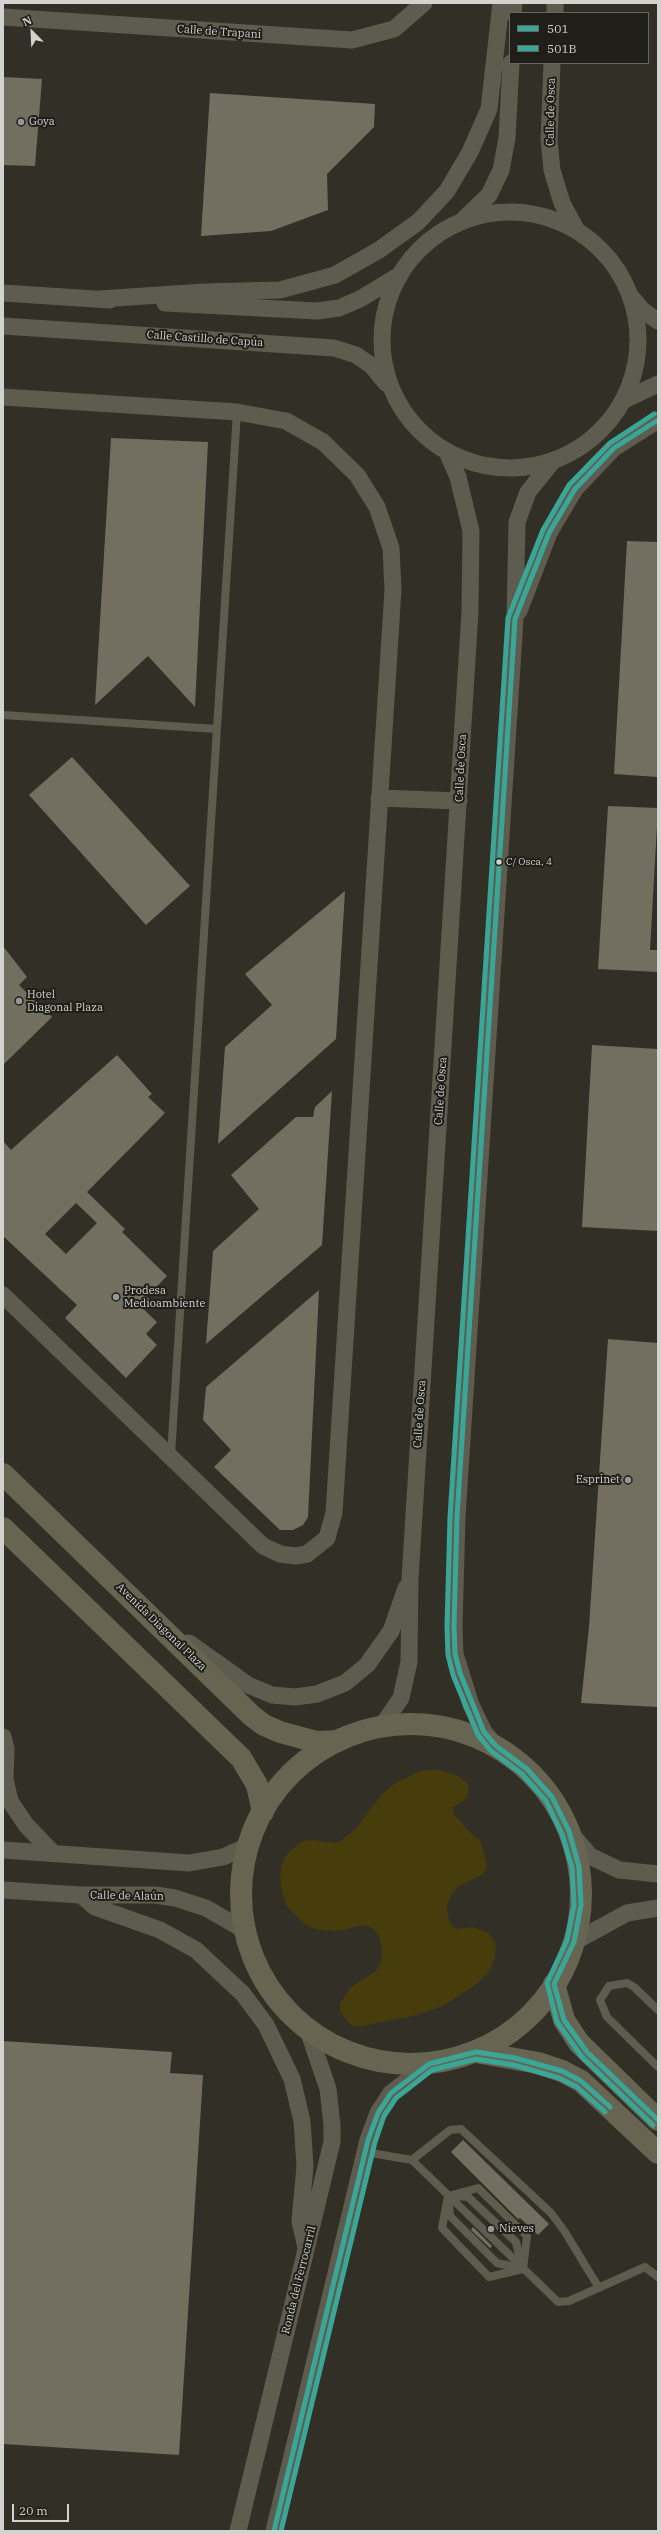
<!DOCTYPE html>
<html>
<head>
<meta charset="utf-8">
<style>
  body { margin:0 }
  #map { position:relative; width:661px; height:2534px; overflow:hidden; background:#272623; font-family:"IBM Plex Serif",serif }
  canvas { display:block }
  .frame { position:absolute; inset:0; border:4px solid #d2d2ce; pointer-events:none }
  .legend { position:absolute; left:509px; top:12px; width:140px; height:52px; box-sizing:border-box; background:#1f1e19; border:1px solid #676661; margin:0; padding:5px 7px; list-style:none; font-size:12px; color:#d2d2ce }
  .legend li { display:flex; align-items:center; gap:8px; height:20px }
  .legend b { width:20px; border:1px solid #676661 }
  .north { position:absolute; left:12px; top:12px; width:40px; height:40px; -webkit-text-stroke:3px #1f1e19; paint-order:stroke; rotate:336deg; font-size:11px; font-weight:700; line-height:16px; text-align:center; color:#d2d2ce }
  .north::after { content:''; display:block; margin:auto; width:14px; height:18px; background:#d2d2ce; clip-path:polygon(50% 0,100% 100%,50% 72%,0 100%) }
  .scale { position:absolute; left:12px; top:2504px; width:57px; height:18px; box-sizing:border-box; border:2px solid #d2d2ce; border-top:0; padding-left:5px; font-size:12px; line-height:14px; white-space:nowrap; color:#d2d2ce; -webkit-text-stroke:3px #1f1e19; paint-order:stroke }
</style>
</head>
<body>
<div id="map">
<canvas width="661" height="2534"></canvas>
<div class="frame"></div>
<ul class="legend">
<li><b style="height:5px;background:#3aa697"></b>501</li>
<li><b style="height:5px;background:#3aa697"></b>501B</li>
</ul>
<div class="north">N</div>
<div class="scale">20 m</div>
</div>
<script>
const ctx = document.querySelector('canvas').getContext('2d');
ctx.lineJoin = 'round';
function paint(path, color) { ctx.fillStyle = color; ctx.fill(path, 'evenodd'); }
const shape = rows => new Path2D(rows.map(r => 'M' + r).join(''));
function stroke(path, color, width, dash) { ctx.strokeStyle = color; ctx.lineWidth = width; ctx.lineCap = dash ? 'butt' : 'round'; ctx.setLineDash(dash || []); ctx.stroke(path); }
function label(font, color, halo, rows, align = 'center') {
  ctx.font = font + ' "IBM Plex Serif",serif'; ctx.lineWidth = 4; ctx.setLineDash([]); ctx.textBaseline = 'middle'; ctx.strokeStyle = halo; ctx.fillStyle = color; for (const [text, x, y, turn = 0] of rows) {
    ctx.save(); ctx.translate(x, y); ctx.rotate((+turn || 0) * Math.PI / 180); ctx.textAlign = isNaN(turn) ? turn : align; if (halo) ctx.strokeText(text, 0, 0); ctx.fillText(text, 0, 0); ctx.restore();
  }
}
const built = shape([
  [3,3,658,3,658,2531,3,2531],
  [510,13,648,13,648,63,510,63]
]);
const green = shape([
  [428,1770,439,1770,458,1776,467,1783,469,1787,467,1798,454,1807,453,1813,468,1830,481,1842,487,1867,483,1874,459,1886,451,1895,447,1905,448,1916,451,1925,457,1929,473,1927,489,1933,496,1944,495,1958,487,1974,475,1985,443,2006,413,2016,362,2026,352,2026,340,2012,340,2003,352,1986,375,1972,381,1962,382,1947,379,1935,372,1928,365,1925,336,1931,315,1929,304,1924,287,1906,282,1892,280,1877,282,1864,287,1854,302,1841,312,1840,334,1843,341,1841,357,1827,382,1794,394,1784,418,1772]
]);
const building = shape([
  [3,77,42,79,35,166,3,165],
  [210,93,375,104,374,127,327,174,328,210,271,231,201,236],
  [111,438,208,442,195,707,148,656,95,705],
  [627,541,658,542,658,777,614,774],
  [72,757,190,886,146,925,29,795],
  [608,806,658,808,650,950,658,950,658,972,598,969],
  [345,891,336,1039,218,1144,225,1047,272,1005,245,974],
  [3,946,27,977,19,985,52,1017,3,1065],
  [592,1045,658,1049,658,1231,582,1227],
  [117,1055,152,1094,148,1097,165,1113,87,1192,125,1229,122,1232,167,1276,139,1305,157,1322,146,1334,157,1345,126,1378,65,1318,77,1305,3,1236,3,1141,11,1150],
  [76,1203,97,1223,66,1254,45,1234],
  [332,1091,322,1245,206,1344,213,1251,259,1209,231,1175,296,1117,313,1117,315,1107],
  [319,1290,308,1517,303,1525,293,1530,280,1530,214,1467,231,1450,203,1420,206,1387],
  [608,1339,658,1343,658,1707,581,1703,589,1627],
  [3,2041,172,2052,170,2073,203,2075,179,2455,3,2444],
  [463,2140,549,2224,538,2235,520,2218,518,2219,451,2152],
  [473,2227,492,2246,490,2248,471,2230]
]);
const lane = shape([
  [3,715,217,729],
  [171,1455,237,412],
  [658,2010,634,1987,627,1983,609,1986,600,2000,607,2017,658,2067],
  [365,2152,412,2160,558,2302,569,2301,645,2267,658,2277],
  [412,2160,450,2130,461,2129,551,2213,565,2232,599,2288],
  [448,2196,442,2228,489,2277,523,2269],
  [448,2196,478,2188,527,2236,523,2269],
  [456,2196,468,2197,516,2242,521,2264],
  [449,2205,450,2216,497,2263,520,2268]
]);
const street = shape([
  [513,13,514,3],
  [555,13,555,3],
  [3,17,352,40,394,29,424,3],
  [552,63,549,140,552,170,562,203,576,229],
  '382 340a128 128 0 1 1 256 0a128 128 0 1 1-256 0Z',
  [464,219,489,195,501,170,507,138,511,63],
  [3,293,110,300],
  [100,299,204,292,280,290,335,275,379,250,418,222,447,191,470,152,489,109,501,3],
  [633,299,642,310,658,321],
  [165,303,317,311,339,308,360,299,398,276],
  [3,326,334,348,356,355,372,366,386,383],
  [3,397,237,412,286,421,323,442,357,475,377,507,391,548,393,590,334,1513,327,1538,307,1554,295,1556,280,1554,263,1546,3,1295],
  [624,400,658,384],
  [519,611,549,533,575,489,614,448,658,420],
  [379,798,459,801],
  [189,1643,248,1685,272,1695,295,1697,317,1694,345,1683,367,1665,391,1631,406,1588],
  [381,1727,401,1698,409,1662,410,1579,470,611,471,531,458,477,447,452],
  [3,1737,6,1748,5,1779,10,1801,26,1825,53,1853],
  [496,1746,484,1732,471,1705,455,1654,454,1626,457,1517,515,619,517,522,528,492,553,461],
  [569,1831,590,1856,619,1870,658,1874],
  [3,1850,189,1863,223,1857,248,1846],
  [3,1890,81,1895,155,1895,175,1898,206,1908,244,1930],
  [81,1895,95,1907,160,1930,196,1950,243,1994,266,2025,292,2079,302,2121,305,2166,300,2221,306,2248],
  [574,1942,627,1913,658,1908],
  [238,2531,332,2142,332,2125,328,2089,308,2030],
  [274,2531,368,2140,378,2113,391,2093,429,2064]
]);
const primary = shape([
  [3,1474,252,1716,264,1725,280,1732,317,1742,338,1741],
  [3,1528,241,1758,257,1785,263,1812],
  '241 1894a170 170 0 1 1 340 0a170 170 0 1 1-340 0Z',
  [554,1984,564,2020,579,2043,658,2120],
  [476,2052,538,2063,562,2071,581,2081,658,2153]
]);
const bus1 = shape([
  [658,420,614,448,575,489,549,533,515,619,457,1517,454,1626,455,1654,460,1673,484,1732,496,1746,527,1769,552,1797,569,1831,579,1867,581,1905,574,1942,554,1984,564,2020,587,2052,658,2120],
  [274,2531,368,2140,378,2113,391,2093,429,2064,476,2052,515,2058,562,2071,581,2081,610,2107]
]);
const bus2 = shape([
  [653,2125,582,2057,557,2022,547,1983,567,1940,574,1905,572,1868,562,1834,546,1801,522,1774,491,1751,478,1735,453,1675,448,1655,447,1626,450,1517,508,618,543,530,569,485,610,443,654,414],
  [281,2531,375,2142,384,2116,396,2098,432,2070,476,2059,514,2065,559,2078,577,2087,605,2112]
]);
const markers = [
  [21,122,4,"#969692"],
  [499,862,3.5,"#d2d2ce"],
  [19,1001,4,"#969692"],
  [116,1297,4,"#969692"],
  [628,1480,4,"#969692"],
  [491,2229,4,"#969692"]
];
const busNames = [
  ["C/ Osca, 4",506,862]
];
const streetNames = [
  ["Calle de Trapani",219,32,4],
  ["Calle de Osca",551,112,-89],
  ["Calle Castillo de Capúa",205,339,4],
  ["Calle de Osca",461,768,-87],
  ["Calle de Osca",441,1091,-86],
  ["Calle de Osca",420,1414,-86],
  ["Avenida Diagonal Plaza",161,1627,44],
  ["Calle de Alaún",127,1896,1],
  ["Ronda del Ferrocarril",299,2280,-76]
];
const poiNames = [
  ["Goya",29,122],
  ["Hotel",27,995],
  ["Diagonal Plaza",27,1008],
  ["Prodesa",124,1291],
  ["Medioambiente",124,1304],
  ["Esprinet",620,1480,"right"],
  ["Nieves",499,2229]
];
paint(built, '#323026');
paint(green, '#473c0c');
paint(building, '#726e60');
stroke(lane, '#5d5c4e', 8);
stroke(street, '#5d5c4e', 17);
stroke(primary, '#676552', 22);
stroke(bus1, '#3aa697', 5);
stroke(bus2, '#3aa697', 5);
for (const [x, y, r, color] of markers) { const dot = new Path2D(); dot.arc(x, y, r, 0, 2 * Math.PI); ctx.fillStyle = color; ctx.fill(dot); stroke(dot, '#1f1e19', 1.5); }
label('10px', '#d2d2ce', '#1f1e19', busNames, 'left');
label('11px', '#d2d2ce', '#1f1e19', streetNames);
label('11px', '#d2d2ce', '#1f1e19', poiNames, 'left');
</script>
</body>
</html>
